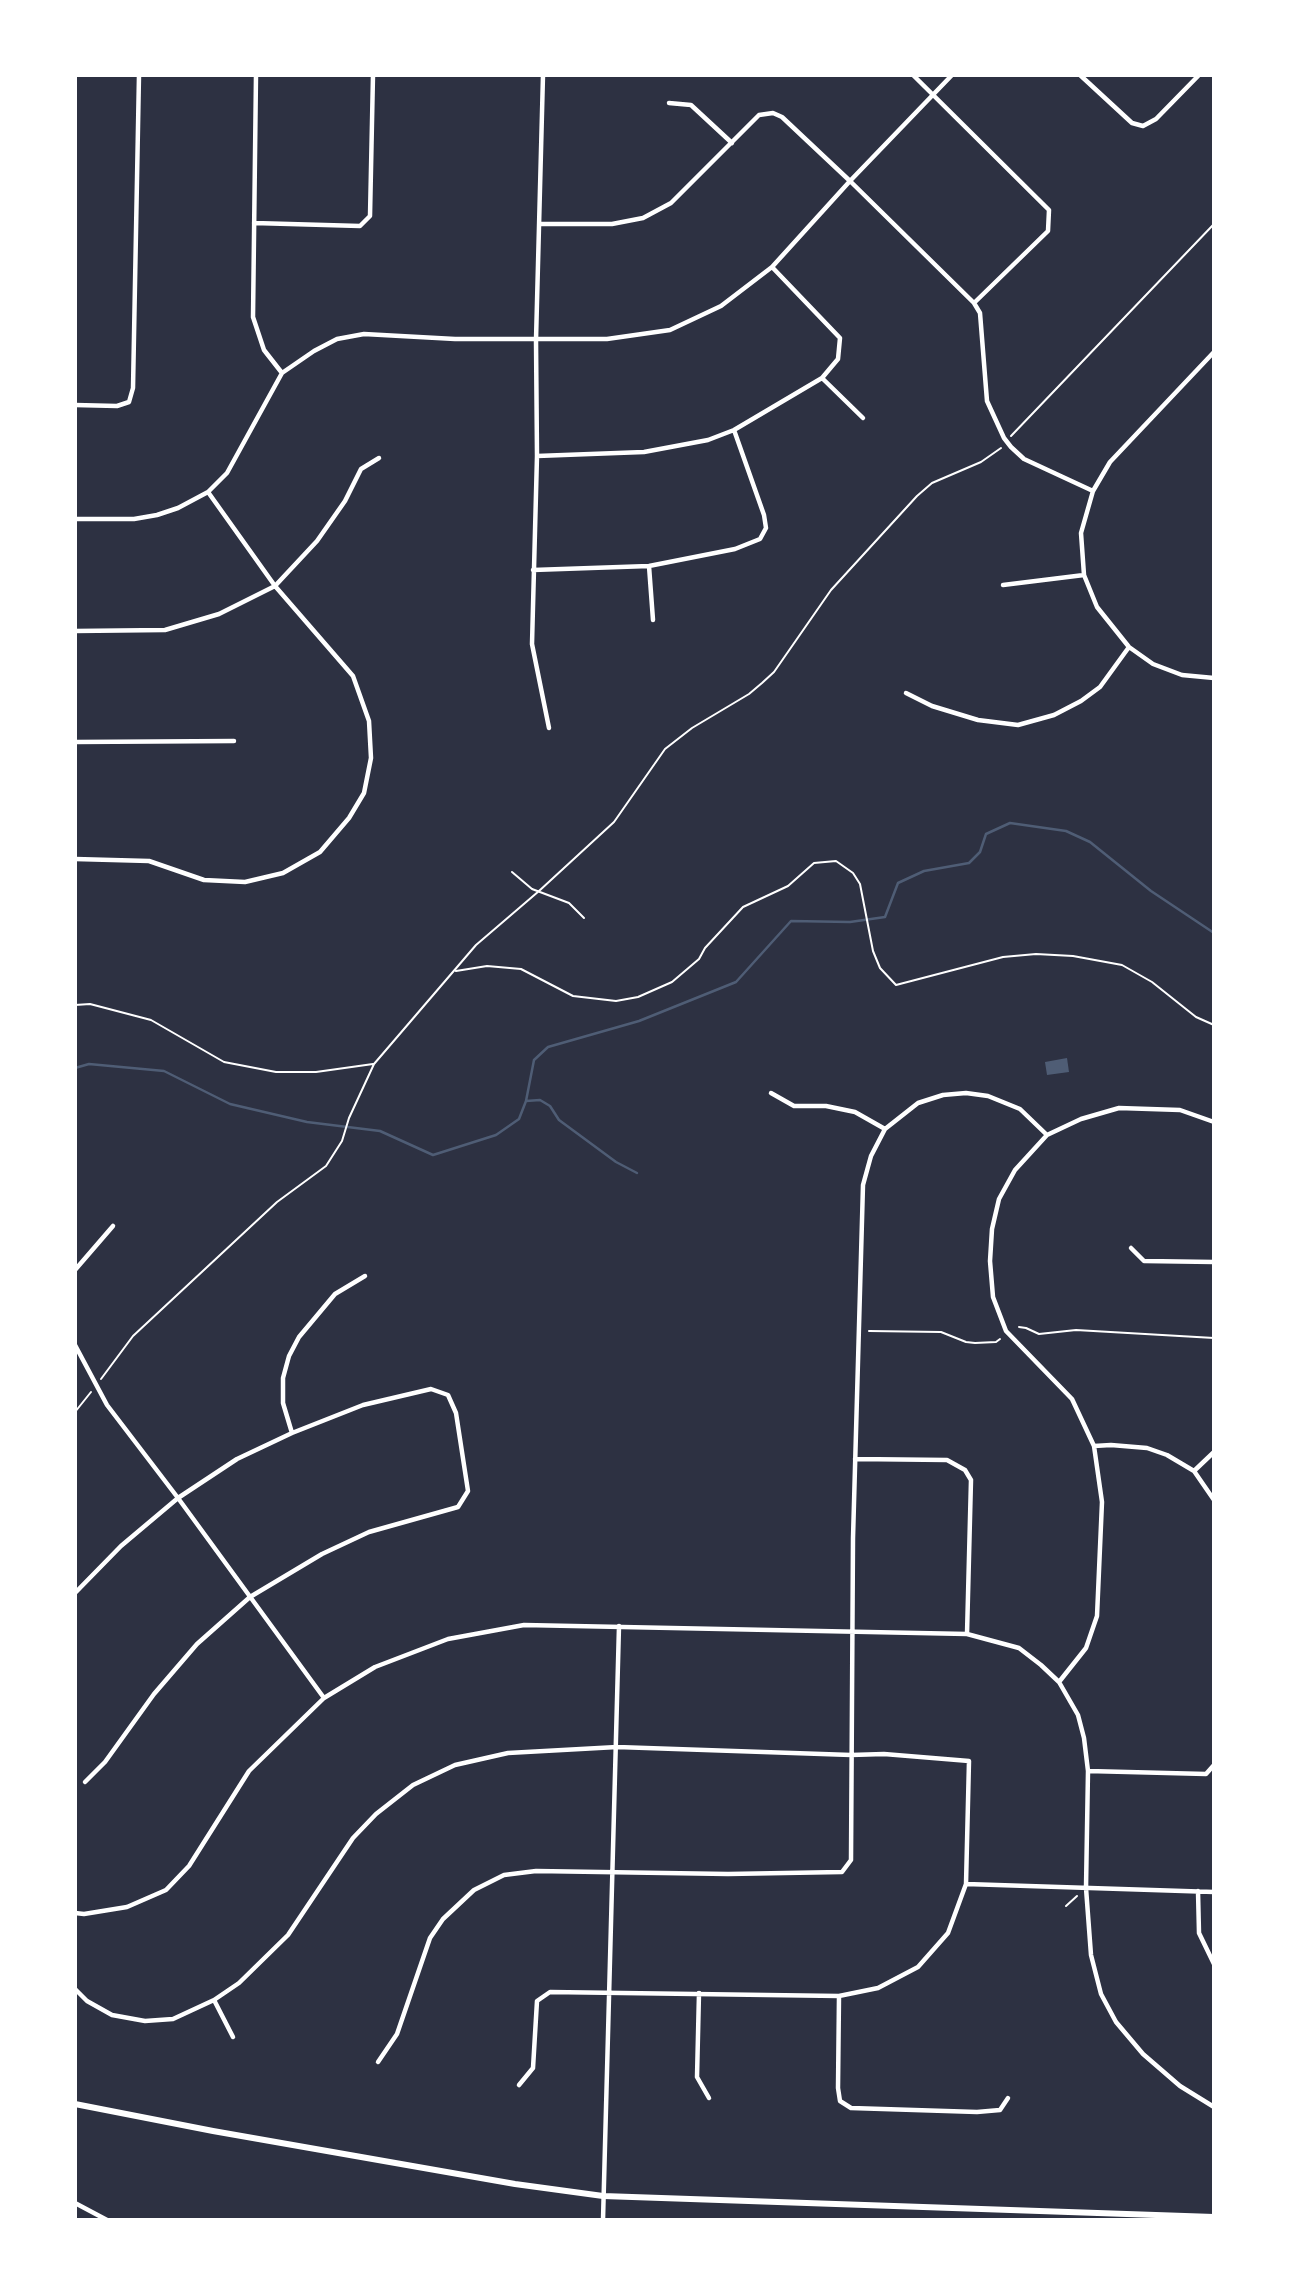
<!DOCTYPE html>
<html>
<head>
<meta charset="utf-8">
<style>
  body { margin:0 }
  #map { position:relative; width:1289px; height:2295px; overflow:hidden; background:#2d3142; font-family:"Fira Sans Condensed",sans-serif }
  canvas { display:block }
  .frame { position:absolute; inset:0; border:77px solid #fff; pointer-events:none }
</style>
</head>
<body>
<div id="map">
<canvas width="1289" height="2295"></canvas>
<div class="frame"></div>
</div>
<script>
const ctx = document.querySelector('canvas').getContext('2d');
ctx.lineJoin = 'round';
function paint(path, color) { ctx.fillStyle = color; ctx.fill(path, 'evenodd'); }
const shape = rows => new Path2D(rows.map(r => 'M' + r).join(''));
function stroke(path, color, width, dash) { ctx.strokeStyle = color; ctx.lineWidth = width; ctx.lineCap = dash ? 'butt' : 'round'; ctx.setLineDash(dash || []); ctx.stroke(path); }
const water = shape([
  [1067,1058,1069,1072,1047,1075,1045,1062]
]);
const stream = shape([
  [75,1068,89,1064,164,1071,230,1104,307,1122,380,1131,433,1155,496,1135,519,1119,526,1101,534,1060,548,1047,639,1021,736,982,791,921,850,922,885,917,898,883,924,871,969,863,980,852,986,834,1010,823,1066,831,1090,842,1151,891,1214,933],
  [526,1101,540,1100,550,1106,559,1120,616,1162,637,1173]
]);
const path = shape([
  [1011,436,1214,224],
  [512,872,532,889,569,903,584,918],
  [456,971,487,966,521,969,573,996,616,1001,638,997,672,982,699,959,705,948,743,907,788,886,814,863,836,861,853,873,860,884,873,951,880,968,896,985,1003,957,1036,954,1073,956,1122,965,1152,982,1196,1017,1214,1025],
  [75,1005,90,1004,151,1020,224,1062,276,1072,316,1072,373,1064],
  [1019,1327,1026,1328,1039,1334,1076,1330,1214,1338],
  [869,1331,941,1332,966,1342,975,1343,996,1342,1000,1339],
  [101,1379,133,1336,277,1202,326,1166,342,1141,349,1118,374,1064,476,945,539,891,614,822,665,749,692,728,749,694,762,683,774,672,831,590,917,496,932,483,981,462,1001,448],
  [75,1412,91,1392],
  [1066,1906,1077,1896]
]);
const minor = shape([
  [256,75,253,317,264,350,282,373],
  [543,75,536,340,537,456,532,644,549,728],
  [913,75,1049,210,1048,231,974,303],
  [1080,75,1132,123,1143,126,1156,119,1199,75],
  [669,103,691,105,732,143],
  [254,223,360,226,370,216,373,75],
  [539,224,612,224,643,218,671,203,759,115,773,113,782,117,850,181,974,303,980,313,987,401,1004,438,1011,447,1024,459,1093,491],
  [1214,352,1110,462,1093,491,1081,533,1084,575,1097,607,1129,647,1153,664,1182,675,1214,678],
  [822,378,863,418],
  [75,405,117,406,129,402,133,388,139,75],
  [537,456,644,452,708,440,734,430,822,378,838,359,840,338,772,267],
  [75,519,134,519,157,515,178,508,208,492,227,473,282,373,314,351,337,339,364,334,455,339,607,339,670,330,721,306,772,267,850,181,952,75],
  [649,566,653,620],
  [533,570,649,566,735,549,760,539,766,528,764,515,734,430],
  [1003,585,1084,575],
  [75,631,165,630,219,614,275,586,317,541,345,501,361,469,379,458],
  [906,693,932,706,978,720,1018,725,1054,715,1081,701,1100,687,1129,647],
  [75,742,234,741],
  [75,859,149,861,204,880,245,882,283,873,320,852,349,818,364,793,371,758,369,721,353,676,275,586,208,492],
  [771,1093,794,1106,826,1106,855,1112,885,1129],
  [1131,1248,1144,1261,1214,1262],
  [75,1270,113,1226],
  [75,1345,107,1405,178,1498,324,1698],
  [292,1433,283,1403,283,1378,289,1356,299,1337,335,1294,365,1276],
  [1094,1446,1111,1445,1147,1448,1167,1455,1194,1471,1214,1500],
  [855,1459,947,1460,965,1470,971,1480,967,1634],
  [1194,1471,1214,1452],
  [75,1593,121,1546,178,1498,237,1459,292,1433,363,1405,431,1389,448,1395,456,1413,468,1491,458,1507,369,1532,322,1554,250,1597,197,1644,154,1694,105,1762,85,1782],
  [1059,1682,1086,1648,1097,1616,1102,1502,1094,1446,1072,1399,1006,1331,993,1297,990,1261,992,1229,999,1199,1015,1170,1047,1135,1081,1119,1119,1108,1180,1110,1214,1122],
  [1088,1771,1206,1774,1214,1765],
  [966,1884,1214,1892],
  [1198,1891,1199,1933,1214,1964],
  [75,1913,84,1914,127,1907,166,1890,189,1866,249,1771,324,1698,375,1667,448,1639,524,1625,967,1634,1019,1648,1041,1665,1059,1682,1078,1715,1084,1738,1088,1771,1086,1888,1091,1955,1101,1994,1116,2022,1143,2054,1180,2086,1214,2107],
  [75,1989,87,2001,112,2015,145,2021,173,2019,214,2000,239,1983,288,1935,353,1838,376,1814,413,1785,455,1765,508,1753,617,1747,851,1755,884,1754,969,1761,966,1884,948,1933,918,1967,878,1988,839,1996,550,1992,537,2001,533,2068,519,2085],
  [699,1993,697,2077,709,2098],
  [839,1996,838,2088,840,2101,851,2108,977,2112,1000,2110,1008,2098],
  [214,2000,233,2037],
  [378,2062,397,2034,430,1938,443,1919,474,1890,504,1875,536,1871,728,1874,842,1872,851,1860,853,1538,863,1185,871,1156,885,1129,918,1103,943,1095,966,1093,988,1096,1020,1109,1047,1135],
  [75,2203,107,2220],
  [603,2220,619,1626]
]);
const secondary = shape([
  [75,2104,213,2131,515,2184,603,2196,1214,2217]
]);
paint(water, '#4f5d75');
stroke(stream, '#4f5d75', 2.5);
stroke(path, '#fff', 2);
stroke(minor, '#fff', 4.5);
stroke(secondary, '#fff', 6);
</script>
</body>
</html>
